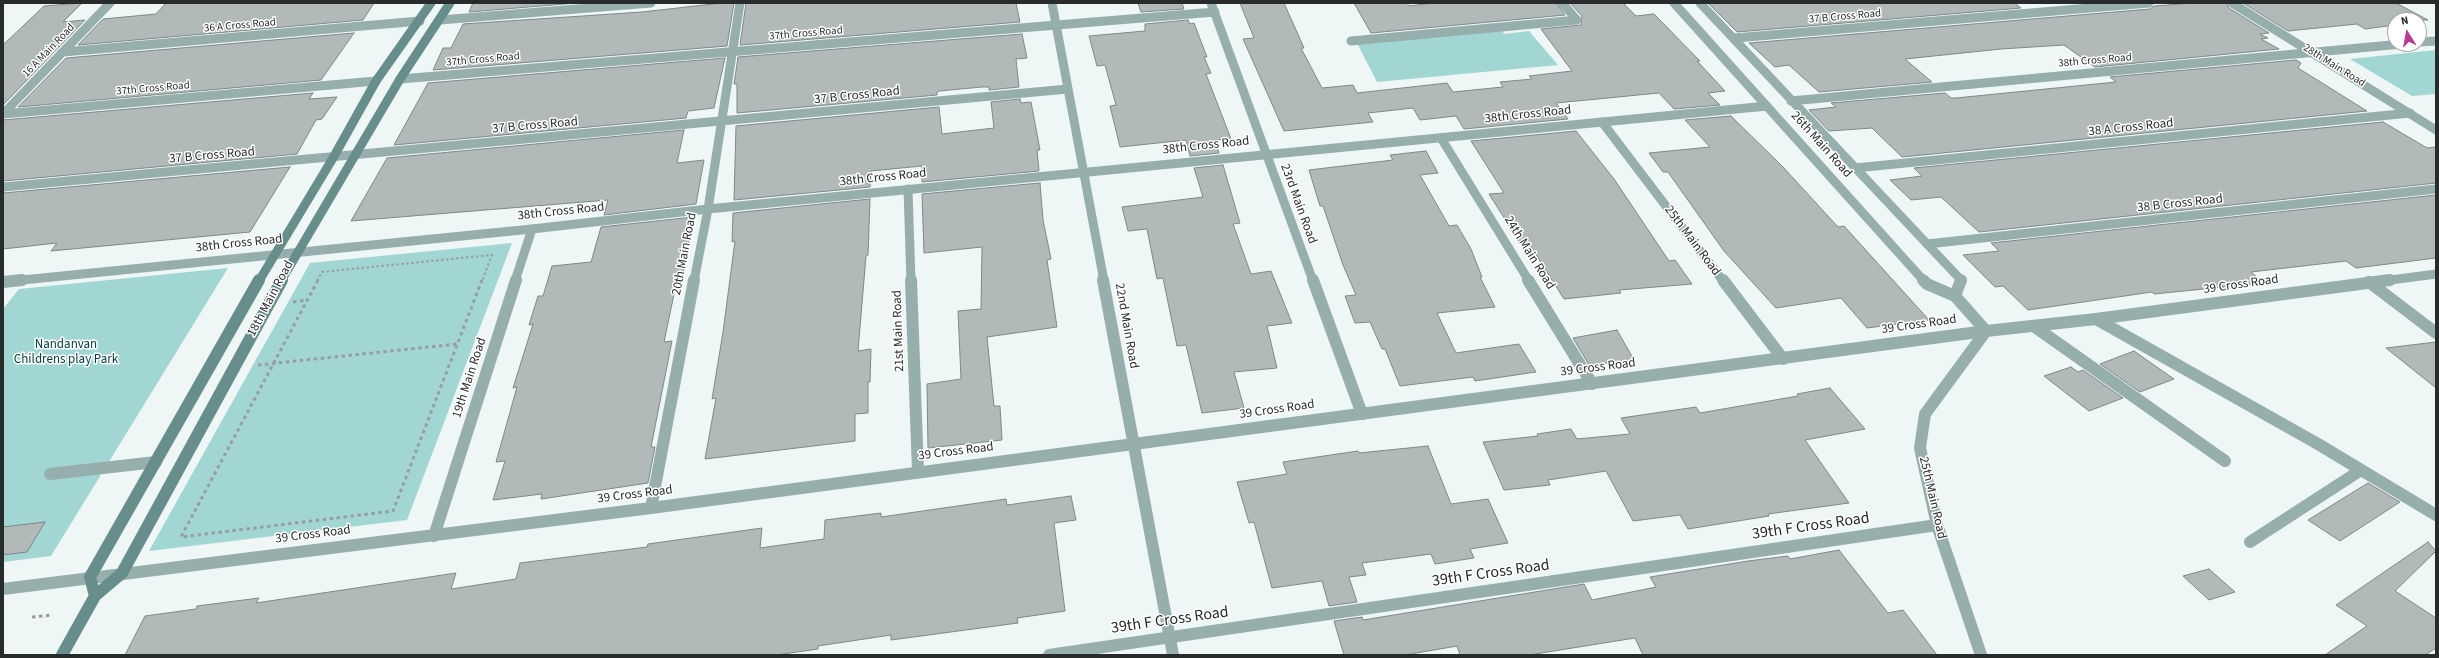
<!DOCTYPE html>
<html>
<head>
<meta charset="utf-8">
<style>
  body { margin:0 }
  #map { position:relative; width:2439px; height:658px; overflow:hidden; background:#eef6f6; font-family:"Source Sans 3",sans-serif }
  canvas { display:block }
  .frame { position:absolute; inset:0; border:4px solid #282b2b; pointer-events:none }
  .north { position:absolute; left:2387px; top:12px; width:40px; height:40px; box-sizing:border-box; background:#fff; border:1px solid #a9aaaa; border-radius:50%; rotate:349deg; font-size:11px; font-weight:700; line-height:16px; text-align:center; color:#282b2b }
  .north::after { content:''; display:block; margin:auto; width:14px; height:18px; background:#b43c92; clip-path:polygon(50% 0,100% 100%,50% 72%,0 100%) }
</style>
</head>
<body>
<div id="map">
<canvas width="2439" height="658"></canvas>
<div class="frame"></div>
<div class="north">N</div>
</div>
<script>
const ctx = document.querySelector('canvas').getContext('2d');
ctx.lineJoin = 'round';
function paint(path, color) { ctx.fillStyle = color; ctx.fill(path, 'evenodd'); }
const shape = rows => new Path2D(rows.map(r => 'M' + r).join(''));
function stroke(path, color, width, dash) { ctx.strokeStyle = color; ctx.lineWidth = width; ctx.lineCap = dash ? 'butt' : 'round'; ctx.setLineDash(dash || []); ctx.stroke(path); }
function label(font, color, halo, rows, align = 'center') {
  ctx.font = font + ' "Source Sans 3",sans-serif'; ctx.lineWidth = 3; ctx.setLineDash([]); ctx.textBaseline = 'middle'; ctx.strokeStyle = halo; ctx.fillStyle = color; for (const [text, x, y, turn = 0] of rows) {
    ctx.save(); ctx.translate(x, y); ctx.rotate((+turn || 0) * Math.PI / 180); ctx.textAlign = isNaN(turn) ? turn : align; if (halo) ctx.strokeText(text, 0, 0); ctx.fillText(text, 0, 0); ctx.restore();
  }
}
const green = shape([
  [1501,28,1504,34,1529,31,1558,65,1377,82,1356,41],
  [2436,50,2436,94,2412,96,2350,59],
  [512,243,407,520,149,551,310,263],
  [228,268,51,556,3,562,3,309,19,289]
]);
const building = shape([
  [82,3,63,22,85,20,3,105,3,45,44,6,82,3],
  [166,3,374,3,363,20,78,45,103,19,156,14,166,3],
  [473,3,576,3,469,12,473,3],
  [722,3,734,3,727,46,433,70,443,48,451,48,463,24,642,12,722,3],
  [746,3,1016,3,1020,22,740,45,746,3],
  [1138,3,1182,3,1184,9,1141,12,1138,3],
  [1240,3,1284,3,1304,48,1301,48,1322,88,1353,85,1357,93,1447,83,1453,92,1503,87,1500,82,1532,79,1529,76,1572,71,1541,29,1581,25,1582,16,1570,3,1623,3,1636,16,1654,14,1700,61,1697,61,1725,91,1708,93,1720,105,1674,109,1659,93,1556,103,1568,119,1464,129,1456,116,1420,120,1413,108,1368,113,1373,122,1284,131,1243,39,1254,38,1240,3],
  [1354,3,1407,3,1409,6,1433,3,1556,3,1565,15,1371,33,1354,3],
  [1708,3,2014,3,2021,8,1737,32,1708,3],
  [2194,3,2226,3,2229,8,2269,33,2260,34,2268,38,2261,39,2279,49,2095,67,2064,45,2001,49,1905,59,1932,82,1819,92,1789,65,1775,67,1749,43,2150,9,2154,6,2194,3],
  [2243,3,2396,3,2428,20,2395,20,2395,25,2365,29,2357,24,2288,31,2243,3],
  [1188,20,1190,24,1194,23,1207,57,1204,57,1211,73,1206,74,1231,139,1215,140,1219,153,1190,156,1186,140,1120,147,1110,106,1116,105,1105,65,1097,66,1089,36,1145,31,1145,24,1188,20],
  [354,33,321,80,18,107,66,58,354,33],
  [1022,34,1027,58,1016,59,1019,87,989,90,989,87,982,87,939,91,937,92,937,95,737,113,737,84,734,84,738,57,1022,34],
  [725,58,714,108,688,111,686,118,394,145,428,83,725,58],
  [2296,60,2301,63,2298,68,2367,111,1902,157,1872,128,1829,131,1809,110,1836,107,1831,103,1945,93,1951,98,1956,98,2116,82,2110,77,2296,60],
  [313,93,309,99,337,97,322,119,316,120,297,154,3,181,3,120,313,93],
  [1020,99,1021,103,1031,102,1040,150,1037,150,1039,171,922,182,922,166,871,171,870,187,734,200,736,126,939,107,942,134,994,128,991,102,1020,99],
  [1731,116,1783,167,1838,227,1844,226,1929,320,1867,328,1841,298,1776,308,1724,251,1668,172,1663,172,1649,153,1710,147,1685,120,1731,116],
  [2383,122,2427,148,2436,147,2436,183,1979,232,1941,197,1911,200,1890,180,1922,176,1914,168,2383,122],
  [684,130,677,163,704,160,696,204,604,215,608,200,351,221,387,158,684,130],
  [1576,131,1614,179,1669,261,1675,260,1692,284,1619,290,1621,293,1564,299,1528,242,1520,243,1489,194,1504,193,1471,141,1576,131],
  [1426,151,1438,173,1420,175,1449,226,1457,225,1471,249,1482,277,1480,277,1495,307,1437,313,1456,353,1519,344,1536,372,1475,381,1473,377,1400,386,1385,349,1382,349,1370,322,1355,323,1345,296,1356,295,1343,265,1323,206,1320,206,1309,170,1393,160,1390,155,1426,151],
  [1223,165,1240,223,1233,224,1251,274,1271,271,1292,323,1267,326,1277,368,1234,372,1244,408,1202,413,1186,345,1177,346,1163,278,1157,279,1147,229,1128,231,1122,207,1203,197,1194,168,1223,165],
  [290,167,250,232,51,251,57,243,3,249,3,193,290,167],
  [1040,183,1043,220,1051,259,1047,260,1057,327,987,337,994,406,1000,406,1002,440,928,448,927,384,961,379,958,311,981,309,982,247,924,253,922,194,1040,183],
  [2436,195,2436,258,2356,268,2346,261,2251,272,2264,283,2154,294,2152,292,2028,310,2003,286,1995,287,1963,255,1999,251,1991,243,2436,195],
  [870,199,868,255,866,256,858,351,871,349,870,382,868,382,868,413,855,414,855,441,705,459,716,398,712,399,723,332,735,241,732,242,733,213,870,199],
  [693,217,682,280,677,280,664,342,672,341,651,447,655,447,648,483,541,499,542,494,493,500,505,461,496,462,517,387,513,388,533,324,529,325,538,296,543,296,552,266,591,262,601,227,693,217],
  [1617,330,1634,360,1589,365,1573,338,1617,330],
  [2436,342,2436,388,2386,348,2436,342],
  [2134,351,2174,379,2140,392,2100,364,2134,351],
  [2071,367,2078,372,2083,370,2123,398,2089,411,2044,376,2071,367],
  [1830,388,1865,429,1805,440,1849,503,1768,514,1769,516,1688,529,1680,515,1633,521,1606,471,1548,480,1550,485,1504,490,1483,442,1538,436,1537,434,1571,429,1577,439,1630,434,1621,418,1696,407,1700,413,1798,396,1797,394,1830,388],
  [1428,446,1451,504,1488,499,1508,543,1470,549,1474,558,1435,564,1431,554,1362,563,1366,575,1349,577,1357,602,1329,606,1322,581,1272,588,1254,522,1249,523,1237,482,1287,474,1283,462,1358,451,1359,453,1428,446],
  [2368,483,2400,502,2340,541,2308,520,2368,483],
  [1071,496,1076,520,1054,523,1065,611,1017,618,1018,623,891,640,891,635,818,646,818,649,776,655,125,655,145,616,196,609,197,606,259,598,256,603,456,573,451,589,516,579,520,563,647,547,648,544,762,528,760,548,824,539,825,520,881,513,881,517,1006,499,1007,505,1071,496],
  [45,522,27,552,3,555,3,527,45,522],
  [2428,542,2436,551,2395,591,2436,618,2436,648,2425,655,2325,655,2367,626,2336,605,2428,542],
  [1839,550,1888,613,1903,610,1937,655,1643,655,1635,638,1529,655,1460,655,1457,646,1405,655,1344,655,1334,621,1362,617,1363,620,1584,584,1592,600,1656,587,1650,577,1748,561,1788,556,1790,559,1839,550],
  [2209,569,2235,592,2209,600,2183,576,2209,569]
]);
const pathFar1 = shape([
  [317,281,322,272,492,255,482,281]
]);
const path = shape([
  [318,280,181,537,393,511,482,280],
  [293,302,307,300],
  [258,365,457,344],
  [32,617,53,615]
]);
const serviceFar1 = shape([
  [1351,41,1577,20,1562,3]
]);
const service = shape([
  [50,474,156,462]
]);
const minorFar1 = shape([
  [1052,3,1104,281],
  [1211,3,1313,281],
  [440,20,651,3],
  [1735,38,2149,3],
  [63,52,420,21],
  [400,79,1215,12],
  [3,114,376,81],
  [3,114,110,3],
  [1602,122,1723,281],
  [1441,138,1529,281],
  [1855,168,2410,113],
  [3,187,1068,89],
  [908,189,911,281],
  [1927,244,2436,189],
  [515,281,532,229],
  [694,281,708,209,740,3]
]);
const minor = shape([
  [911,280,918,472],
  [1103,280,1173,655],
  [1313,280,1362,414],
  [1528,280,1592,384],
  [1723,280,1783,359],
  [2369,282,2436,333],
  [2096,319,2318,444,2436,515],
  [2035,327,2225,461],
  [651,508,694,280],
  [434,536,516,280],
  [2250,542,2361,470],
  [1049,655,1937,525]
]);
const tertiaryFar1 = shape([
  [1674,3,1924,281],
  [1700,3,1962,281],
  [2232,3,2436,130],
  [2419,42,2436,41],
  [1791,101,2402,44],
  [12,281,532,229,708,209,1767,106],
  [2383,281,2436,274]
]);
const tertiary = shape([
  [1923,280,1927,284,1955,296,1986,331],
  [3,282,22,280],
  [1955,296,1961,280],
  [3,589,651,508,1986,331,2096,319,2390,280],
  [1981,655,1937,525,1920,448,1925,414,1986,331]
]);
const secondaryFar1 = shape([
  [259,281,333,158,376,81,431,3],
  [281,281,400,79,450,3]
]);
const secondary = shape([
  [95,596,90,577,259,280],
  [62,655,95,596,122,573,282,280]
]);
const farStreetnames = [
  ["37 B Cross Road",1845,17,-5],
  ["36 A Cross Road",240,26,-5],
  ["37th Cross Road",806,34,-5],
  ["16 A Main Road",49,51,-46],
  ["37th Cross Road",483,60,-5],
  ["38th Cross Road",2095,61,-5],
  ["28th Main Road",2334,66,32],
  ["37th Cross Road",153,89,-5]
];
const streetNames = [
  ["37 B Cross Road",857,96,-6],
  ["38th Cross Road",1528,115,-6],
  ["37 B Cross Road",535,126,-5],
  ["38 A Cross Road",2131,128,-6],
  ["26th Main Road",1821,145,48],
  ["38th Cross Road",1206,146,-6],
  ["37 B Cross Road",212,156,-5],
  ["38th Cross Road",883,178,-6],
  ["23rd Main Road",1298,204,70],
  ["38 B Cross Road",2180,204,-6],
  ["38th Cross Road",561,212,-6],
  ["25th Main Road",1692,241,53],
  ["38th Cross Road",239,244,-6],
  ["24th Main Road",1529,253,58],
  ["20th Main Road",685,254,-79],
  ["39 Cross Road",2241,285,-8],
  ["18th Main Road",271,299,-62],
  ["39 Cross Road",1919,325,-8],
  ["22nd Main Road",1126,326,80],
  ["21st Main Road",899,331,-92],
  ["39 Cross Road",1598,368,-7],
  ["19th Main Road",470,378,-72],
  ["39 Cross Road",1277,410,-8],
  ["39 Cross Road",956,452,-7],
  ["39 Cross Road",635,495,-7],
  ["25th Main Road",1932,498,77],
  ["39 Cross Road",313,535,-7]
];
const parkNames = [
  ["Nandanvan",66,345],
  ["Childrens play Park",66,360]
];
const nearStreetnames = [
  ["39th F Cross Road",1811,527,-8],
  ["39th F Cross Road",1491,574,-8],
  ["39th F Cross Road",1170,621,-8]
];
paint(green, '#a2d6d3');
paint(building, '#b1bab9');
stroke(building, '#7f8787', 1);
stroke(pathFar1, '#989e9e', 2, [2.5, 2.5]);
stroke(path, '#989e9e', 3, [3.5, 3.5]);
stroke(serviceFar1, '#96afad', 9);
stroke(service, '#96afad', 12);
stroke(minorFar1, '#96afad', 9);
stroke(minor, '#96afad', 12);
stroke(tertiaryFar1, '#96afad', 9);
stroke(tertiary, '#96afad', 12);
stroke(secondaryFar1, '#678e8b', 9);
stroke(secondary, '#678e8b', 12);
label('11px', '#282b2b', '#fff', farStreetnames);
label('13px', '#282b2b', '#fff', streetNames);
label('13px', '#003b39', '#fff', parkNames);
label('16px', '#282b2b', '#fff', nearStreetnames);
</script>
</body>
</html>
